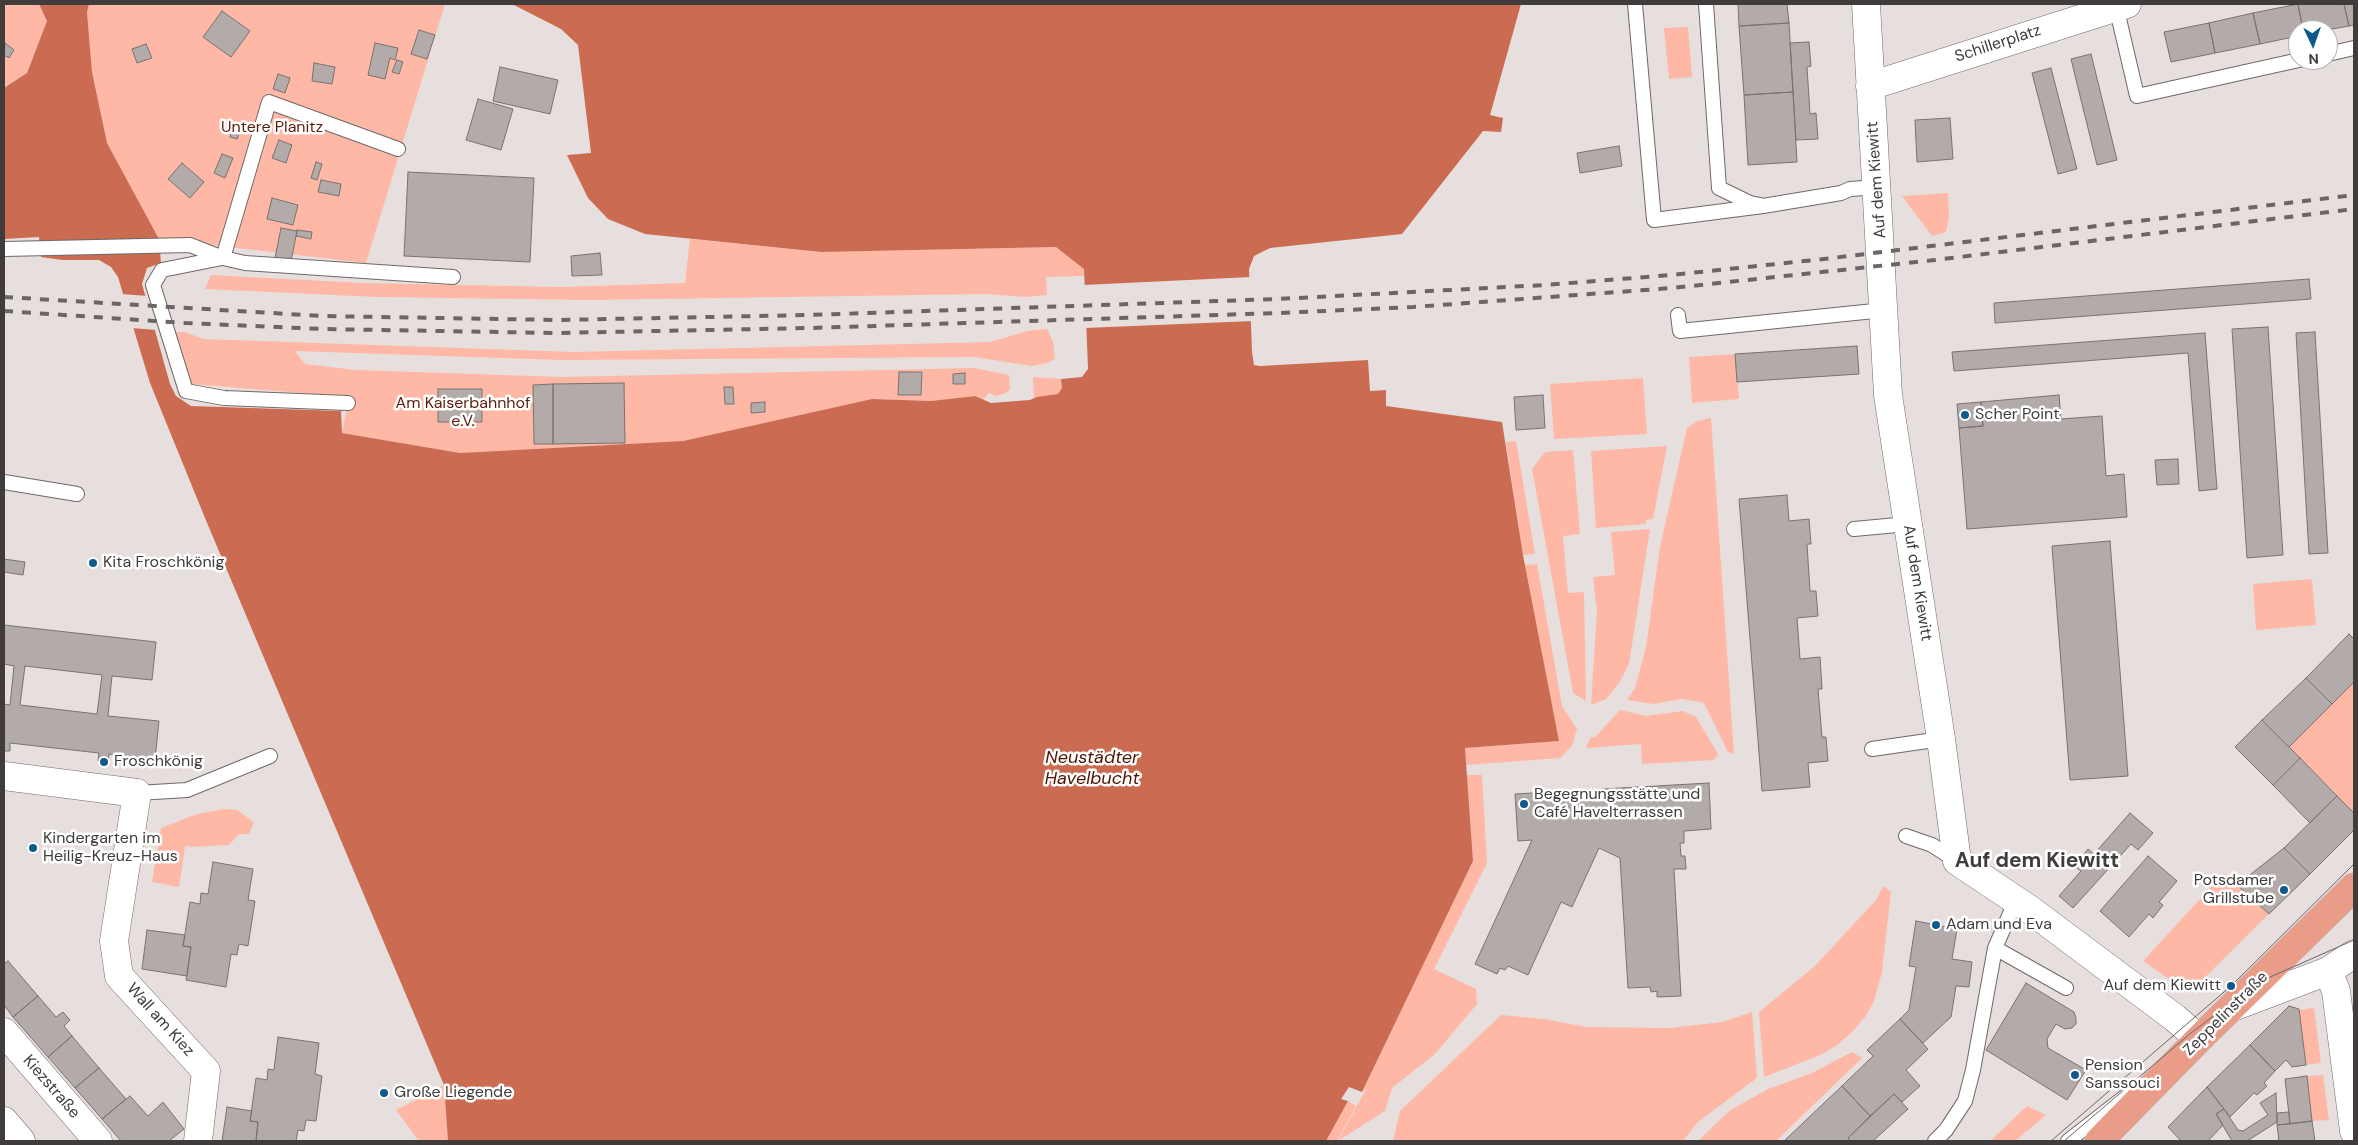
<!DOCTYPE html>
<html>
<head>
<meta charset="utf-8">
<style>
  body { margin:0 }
  #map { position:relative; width:2358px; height:1145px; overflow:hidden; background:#e7dfdd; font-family:"DM Sans",sans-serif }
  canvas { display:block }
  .frame { position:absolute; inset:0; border:5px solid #3f3c3b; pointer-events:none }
  .north { position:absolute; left:2288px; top:20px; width:50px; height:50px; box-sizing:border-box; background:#fff; border:1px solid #b2b1b1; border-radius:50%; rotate:177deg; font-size:14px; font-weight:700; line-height:20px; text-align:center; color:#3f3c3b }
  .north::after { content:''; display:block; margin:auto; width:18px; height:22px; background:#0f5a8d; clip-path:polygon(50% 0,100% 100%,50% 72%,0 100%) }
</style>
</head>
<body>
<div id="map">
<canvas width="2358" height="1145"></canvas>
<div class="frame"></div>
<div class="north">N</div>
</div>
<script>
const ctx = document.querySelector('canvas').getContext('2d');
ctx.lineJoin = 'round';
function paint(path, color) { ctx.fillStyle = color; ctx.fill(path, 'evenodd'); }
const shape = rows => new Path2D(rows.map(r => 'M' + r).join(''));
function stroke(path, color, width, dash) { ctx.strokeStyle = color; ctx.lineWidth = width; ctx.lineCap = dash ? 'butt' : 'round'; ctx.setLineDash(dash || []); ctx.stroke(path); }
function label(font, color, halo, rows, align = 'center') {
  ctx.font = font + ' "DM Sans",sans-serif'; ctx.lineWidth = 5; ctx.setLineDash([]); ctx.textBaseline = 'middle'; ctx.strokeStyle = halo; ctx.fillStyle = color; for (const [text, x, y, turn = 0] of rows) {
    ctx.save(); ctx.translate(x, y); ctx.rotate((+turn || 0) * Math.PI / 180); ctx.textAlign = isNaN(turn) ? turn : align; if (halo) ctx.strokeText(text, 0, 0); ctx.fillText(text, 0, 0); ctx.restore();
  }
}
const green = shape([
  [4,4,39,4,47,21,27,73,4,88],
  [89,4,445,4,366,263,159,239,107,143,92,72,87,12],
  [1688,27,1692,77,1669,79,1664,28],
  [1948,193,1949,217,1946,232,1932,236,1902,196],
  [690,239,821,252,1056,247,1078,262,1084,269,1085,276,1046,277,1047,295,1025,297,986,294,589,300,377,297,205,289,211,275,362,283,561,287,685,283],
  [1047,329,1053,342,1055,359,1047,363,1031,366,975,357,562,360,295,351,305,364,356,370,562,377,974,368,1009,375,1010,390,1004,394,996,396,989,393,983,400,975,396,931,401,872,399,683,441,460,453,342,433,349,397,192,384,178,351,175,332,185,332,203,339,574,352,990,342,1027,331],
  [1735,354,1739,399,1692,403,1689,357],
  [1033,377,1061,379,1062,388,1058,394,1034,398],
  [1643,378,1647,434,1554,439,1550,384],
  [1711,418,1734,754,1728,752,1704,703,1682,699,1654,704,1627,700,1635,688,1646,647,1660,547,1687,428,1697,421],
  [1516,441,1535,554,1523,555,1506,442],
  [1667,446,1653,519,1646,520,1646,524,1596,528,1591,451],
  [1573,450,1580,534,1563,536,1568,593,1584,592,1586,701,1573,693,1532,469,1545,452],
  [1650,529,1629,664,1619,683,1606,699,1591,705,1597,611,1593,577,1615,575,1611,532],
  [1537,564,1562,706,1577,729,1572,746,1560,758,1466,765,1465,748,1559,741,1525,565],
  [2312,579,2316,625,2256,630,2253,584],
  [2354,682,2354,813,2289,747],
  [1620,710,1646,716,1683,711,1696,717,1718,754,1714,760,1642,764,1641,744,1586,748,1590,738,1596,736],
  [1467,775,1482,775,1487,863,1434,969,1476,989,1477,1004,1435,1054,1392,1088,1385,1111,1338,1141,1367,1087,1362,1092,1473,861],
  [225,809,237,810,254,822,249,834,239,834,229,845,193,847,185,846,179,887,152,882,161,828,197,814],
  [2224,873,2269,914,2189,993,2143,961],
  [1883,886,1891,892,1882,972,1874,1001,1865,1017,1852,1032,1836,1046,1818,1056,1764,1077,1759,1012,1815,966,1876,900],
  [2314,1008,2321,1063,2306,1065,2299,1010],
  [1752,1012,1757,1078,1698,1122,1683,1141,1393,1141,1400,1111,1501,1015,1544,1019,1587,1027,1670,1028,1722,1022],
  [1852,1052,1862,1058,1776,1141,1698,1141,1729,1111,1768,1089,1812,1073],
  [2323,1075,2329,1120,2312,1121,2307,1076],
  [444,1085,448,1141,419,1141,396,1110],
  [1348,1101,1356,1106,1337,1141,1326,1141],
  [2027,1106,2046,1115,2015,1141,1990,1141]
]);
const water = shape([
  [39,4,89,4,87,12,92,72,107,143,159,239,161,263,147,268,142,284,170,384,176,396,191,406,341,411,342,433,460,453,683,441,872,399,931,401,975,396,991,403,1030,400,1037,397,1058,394,1062,388,1061,379,1082,377,1088,369,1084,269,1056,247,821,252,645,234,608,219,588,198,567,155,591,153,578,45,561,29,512,4,1521,4,1490,115,1503,118,1501,132,1483,131,1402,234,1270,248,1254,256,1249,269,1252,352,1254,365,1260,366,1368,360,1370,391,1386,390,1386,406,1502,422,1523,555,1559,741,1465,748,1473,861,1362,1092,1349,1087,1341,1099,1348,1101,1326,1141,448,1141,444,1085,205,518,150,383,118,277,111,267,99,260,62,260,41,257,39,237,4,239,4,88,27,73,47,21]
]);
const pier = shape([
  [1251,277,1253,321,1085,328,1083,285],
  [121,294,148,296,157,330,131,328]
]);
const building = shape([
  [1738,4,1787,4,1789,23,1739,26,1738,4],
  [2298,4,2303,30,2298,30,2298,36,2260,44,2253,13,2298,4],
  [2298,4,2344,4,2349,26,2327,30,2303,30,2298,4],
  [2344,4,2354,4,2354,25,2349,26,2344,4],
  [222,11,250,31,231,57,203,37,222,11],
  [2253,13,2260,44,2215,53,2209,23,2253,13],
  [1789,23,1793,92,1744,95,1739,26,1789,23],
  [2209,23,2215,53,2171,62,2164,32,2209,23],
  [419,30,435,35,427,59,411,54,419,30],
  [1809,42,1811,66,1807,67,1810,114,1816,113,1818,139,1796,140,1790,43,1809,42],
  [5,43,14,50,9,58,4,55,5,43],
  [375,43,398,48,395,60,390,58,385,79,368,75,375,43],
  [146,44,152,58,137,63,132,49,146,44],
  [2091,54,2117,160,2097,165,2071,59,2091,54],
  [397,60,403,62,399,74,392,72,397,60],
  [314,63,335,67,332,84,312,81,314,63],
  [500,67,558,80,550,114,493,101,500,67],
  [2051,68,2077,169,2058,174,2032,73,2051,68],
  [278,74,290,78,285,93,273,89,278,74],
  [1793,92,1797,162,1748,165,1744,95,1793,92],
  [478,99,513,109,501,150,466,140,478,99],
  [1950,118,1953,159,1917,162,1915,120,1950,118],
  [233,129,240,132,237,139,230,137,233,129],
  [279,140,292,145,286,163,272,158,279,140],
  [1619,146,1622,166,1580,173,1577,153,1619,146],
  [222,154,233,158,225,178,214,173,222,154],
  [316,162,322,164,317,180,311,178,316,162],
  [182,163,204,182,190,198,168,179,182,163],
  [408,172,534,178,530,262,404,256,408,172],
  [321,180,341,184,339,196,318,192,321,180],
  [272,198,298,205,293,225,267,219,272,198],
  [281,228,297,231,291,261,275,258,281,228],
  [297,230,312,232,311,239,296,236,297,230],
  [600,253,602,275,572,276,571,256,600,253],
  [2309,279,2311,299,1995,323,1994,303,2309,279],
  [2268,327,2283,555,2247,558,2232,329,2268,327],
  [2315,332,2328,553,2309,554,2296,333,2315,332],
  [2205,333,2217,489,2199,491,2188,353,1954,371,1952,352,2205,333],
  [1857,346,1859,374,1737,382,1735,354,1857,346],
  [899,372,922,372,921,395,898,395,899,372],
  [965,373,965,384,953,384,953,374,965,373],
  [624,383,625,443,553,444,553,384,624,383],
  [553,384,553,444,534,444,533,385,553,384],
  [724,387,733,387,734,404,725,404,724,387],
  [438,389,482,389,482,422,438,422,438,389],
  [1543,395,1545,428,1516,430,1514,397,1543,395],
  [2059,395,2061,419,2102,416,2106,476,2124,474,2127,517,1967,529,1959,428,1983,426,1981,402,2059,395],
  [765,402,765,412,751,413,751,403,765,402],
  [1981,402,1983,426,1959,428,1957,404,1981,402],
  [2178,459,2179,484,2157,485,2155,460,2178,459],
  [1787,495,1789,521,1809,519,1811,544,1807,544,1810,591,1816,591,1818,616,1797,618,1800,659,1820,657,1822,689,1818,689,1822,737,1826,737,1828,761,1808,763,1810,787,1762,791,1739,499,1787,495],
  [2110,541,2128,776,2070,780,2052,546,2110,541],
  [4,559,25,562,23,575,4,572,4,559],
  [4,625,156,642,152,680,112,676,108,716,159,721,155,759,109,754,108,762,98,761,99,753,10,743,10,751,4,751,4,704,10,705,14,666,4,664,4,625],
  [25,666,102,675,97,714,20,705,25,666],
  [2349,634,2354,639,2354,682,2332,704,2306,678,2349,634],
  [2306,678,2332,704,2289,747,2262,720,2306,678],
  [2262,720,2300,758,2273,785,2235,747,2262,720],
  [2300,758,2337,796,2310,823,2273,785,2300,758],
  [1709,783,1711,829,1684,831,1684,843,1680,843,1681,856,1685,856,1686,869,1674,869,1681,996,1657,997,1657,991,1651,992,1650,987,1628,988,1620,858,1599,848,1572,907,1561,902,1528,975,1508,966,1505,970,1500,968,1497,974,1475,964,1532,840,1518,841,1515,794,1709,783],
  [2337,796,2354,813,2354,830,2310,874,2284,848,2337,796],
  [2130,813,2153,833,2138,850,2131,844,2073,908,2059,896,2081,871,2074,866,2088,849,2094,854,2130,813],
  [2284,848,2310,874,2269,914,2237,885,2284,848],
  [2148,856,2177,881,2159,902,2163,905,2153,918,2149,914,2129,937,2100,911,2148,856],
  [213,862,253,869,248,900,255,901,248,946,239,944,237,955,231,954,226,987,186,980,191,947,183,946,190,902,200,904,201,893,208,894,213,862],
  [1916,921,1957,929,1952,959,1972,962,1969,987,1956,986,1951,1017,1923,1043,1900,1019,1909,1010,1916,967,1909,966,1916,921],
  [147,930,185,935,183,946,191,947,187,976,142,969,147,930],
  [8,961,38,996,13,1017,4,1005,4,964,8,961],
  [2026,983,2074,1012,2076,1018,2076,1024,2072,1028,2065,1029,2056,1024,2047,1039,2048,1048,2086,1070,2067,1100,1986,1050,2026,983],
  [38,996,56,1017,63,1012,70,1020,64,1026,72,1036,48,1057,13,1017,38,996],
  [2289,1006,2299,1009,2306,1065,2292,1067,2286,1060,2275,1071,2250,1045,2289,1006],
  [1900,1019,1928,1049,1906,1070,1920,1086,1902,1102,1894,1094,1870,1116,1842,1086,1873,1056,1867,1050,1900,1019],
  [72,1036,99,1068,75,1088,48,1057,72,1036],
  [278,1037,319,1043,315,1074,322,1076,316,1121,306,1120,304,1131,298,1130,296,1141,256,1141,258,1122,250,1121,256,1078,267,1080,268,1069,274,1070,278,1037],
  [2250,1045,2275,1071,2264,1083,2267,1086,2257,1095,2254,1093,2230,1117,2207,1087,2250,1045],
  [99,1068,126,1099,102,1119,75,1088,99,1068],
  [2307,1076,2312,1121,2290,1124,2285,1079,2307,1076],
  [1842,1086,1870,1116,1848,1138,1851,1141,1784,1141,1842,1086],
  [2207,1087,2224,1109,2216,1114,2223,1125,2208,1141,2181,1141,2168,1127,2207,1087],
  [2276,1093,2277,1122,2247,1141,2232,1141,2216,1114,2224,1109,2238,1130,2243,1131,2268,1115,2260,1103,2276,1093],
  [1894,1094,1908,1109,1873,1141,1851,1141,1848,1138,1894,1094],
  [130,1096,148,1116,163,1102,184,1129,169,1141,121,1141,102,1119,130,1096],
  [227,1107,252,1111,250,1121,258,1122,256,1141,222,1141,227,1107],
  [2289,1112,2290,1124,2277,1125,2277,1113,2289,1112],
  [2312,1121,2315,1141,2279,1141,2277,1125,2312,1121]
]);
const lane = shape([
  [1635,4,1654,220,1763,206,1841,193,1850,189,1878,187],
  [1706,4,1719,188,1750,203,1760,205],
  [2116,6,2137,96,2299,60],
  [2328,54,2354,48],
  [4,249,190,245,223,258,245,263,453,277],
  [222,258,162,270,153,285,186,391,224,398,348,403],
  [223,258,269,102,398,149],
  [1678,315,1680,331,1884,310],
  [4,482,77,494],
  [1854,529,1908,524],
  [1872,749,1941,739],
  [137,793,187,790,270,756],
  [1906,836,1932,845,1957,861],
  [1995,948,2066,988],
  [1935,1141,1946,1130,1965,1101,1973,1070,1995,948,2016,900],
  [2068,1141,2131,1092]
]);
const street = shape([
  [1866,4,1888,395,1941,739,1957,861,2029,909,2175,1018,2199,1039],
  [1870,86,2127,4],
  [4,776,137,793,114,941,119,976,206,1071,198,1141],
  [2328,971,2336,991,2354,1131],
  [2233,1007,2328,971,2354,954],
  [4,1032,98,1141],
  [4,1121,21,1141]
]);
const primary = shape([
  [2099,1141,2199,1039,2354,887]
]);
const tram = shape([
  [2051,1141,2231,986,2354,864],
  [2064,1141,2191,1033,2259,982,2354,940]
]);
const rail = shape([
  [4,297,322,316,557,320,809,315,1278,299,1545,285,1671,275,1824,259,2354,195],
  [4,311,185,323,323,329,556,333,810,328,1279,313,1413,307,1672,288,1935,260,2354,209]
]);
const markers = [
  [1965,415,5,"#0f5a8d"],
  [93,563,5,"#0f5a8d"],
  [104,762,5,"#0f5a8d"],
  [1524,804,5,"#0f5a8d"],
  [33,848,5,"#0f5a8d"],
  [2284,890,5,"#0f5a8d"],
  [1936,925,5,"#0f5a8d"],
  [2231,986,5,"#0f5a8d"],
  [2075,1075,5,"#0f5a8d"],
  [384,1093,5,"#0f5a8d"]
];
const streetNames = [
  ["Schillerplatz",1998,44,-18],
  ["Auf dem Kiewitt",1877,180,-94],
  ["Auf dem Kiewitt",1917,583,81],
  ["Zeppelinstraße",2226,1014,-45],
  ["Wall am Kiez",160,1020,48],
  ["Kiezstraße",51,1087,49]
];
const parkNames = [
  ["Untere Planitz",272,128],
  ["Am Kaiserbahnhof",463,404],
  ["e.V.",463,422]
];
const poiNames = [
  ["Scher Point",1975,415],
  ["Kita Froschkönig",103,563],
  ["Froschkönig",114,762],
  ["Begegnungsstätte und",1534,795],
  ["Café Havelterrassen",1534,813],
  ["Kindergarten im",43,839],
  ["Heilig-Kreuz-Haus",43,857],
  ["Potsdamer",2274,881,"right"],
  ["Grillstube",2274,899,"right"],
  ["Adam und Eva",1946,925],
  ["Auf dem Kiewitt",2221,986,"right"],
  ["Pension",2085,1066],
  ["Sanssouci",2085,1084],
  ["Große Liegende",394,1093]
];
const waterNames = [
  ["Neustädter",1092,758],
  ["Havelbucht",1092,779]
];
const districtNames = [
  ["Auf dem Kiewitt",2037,861]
];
paint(green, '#feb8a5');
paint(water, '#cb6b52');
paint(pier, '#e7dfdd');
paint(building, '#b2aba9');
stroke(building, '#797270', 1);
stroke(lane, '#6f6967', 16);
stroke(street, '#6f6967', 29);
stroke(primary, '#bebdbc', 29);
stroke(lane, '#fff', 14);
stroke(street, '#fff', 28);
stroke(primary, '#e99d88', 28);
stroke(tram, '#6b6665', 1);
stroke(rail, '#6b6665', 4, [9, 9]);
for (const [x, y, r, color] of markers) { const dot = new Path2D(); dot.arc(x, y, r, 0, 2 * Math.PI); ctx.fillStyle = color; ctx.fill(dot); stroke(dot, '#fff', 2); }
label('16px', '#3f3c3b', '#fff', streetNames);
label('16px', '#5a1d0c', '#fff', parkNames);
label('16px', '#3f3c3b', '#fff', poiNames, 'left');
label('italic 18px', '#501303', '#fff', waterNames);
label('bold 21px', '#3f3c3b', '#fff', districtNames);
</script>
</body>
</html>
